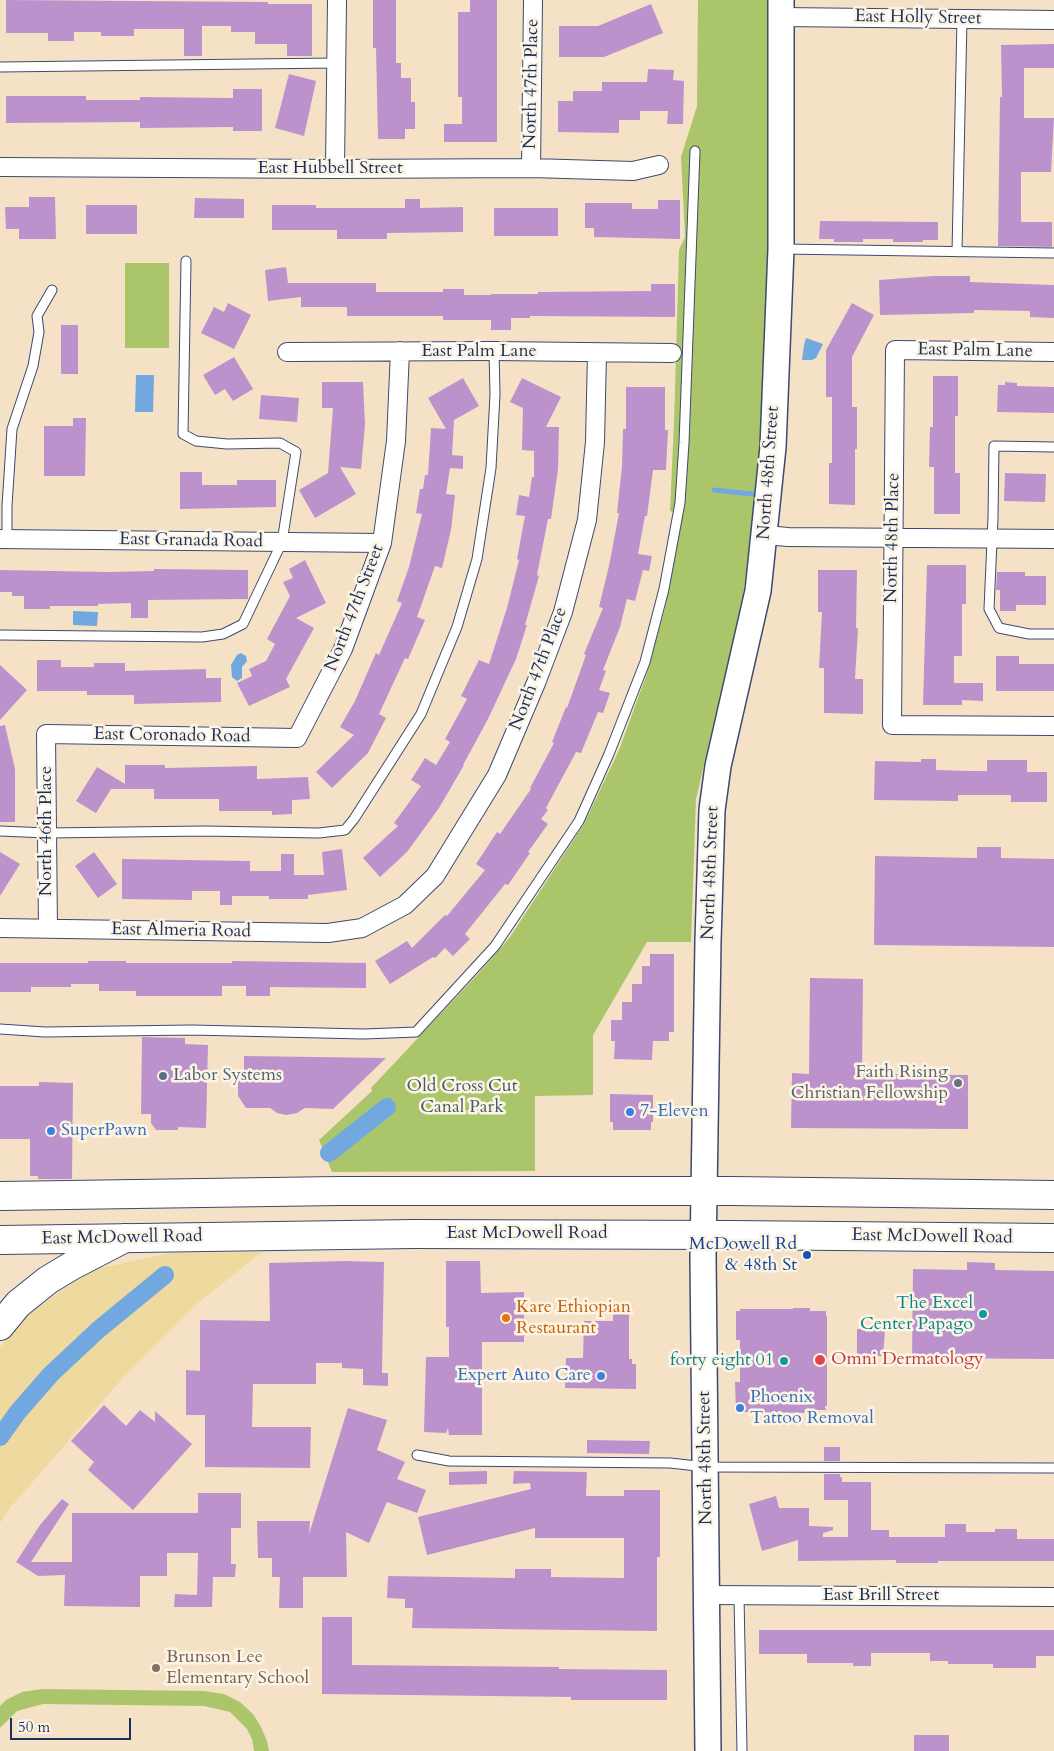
<!DOCTYPE html>
<html>
<head>
<meta charset="utf-8">
<style>
  body { margin:0 }
  #map { position:relative; width:1054px; height:1751px; overflow:hidden; background:#f5e2c6; font-family:Cardo,serif }
  canvas { display:block }
  .scale { position:absolute; left:10px; top:1718px; width:121px; height:22px; box-sizing:border-box; border:2px solid #1b2f5e; border-top:0; padding-left:6px; font-size:15px; line-height:18px; white-space:nowrap; color:#1b2f5e; -webkit-text-stroke:4px #fcf5e5; paint-order:stroke }
</style>
</head>
<body>
<div id="map">
<canvas width="1054" height="1751"></canvas>
<div class="scale">50 m</div>
</div>
<script>
const ctx = document.querySelector('canvas').getContext('2d');
ctx.lineJoin = 'round';
function paint(path, color) { ctx.fillStyle = color; ctx.fill(path, 'evenodd'); }
const shape = rows => new Path2D(rows.map(r => 'M' + r).join(''));
function stroke(path, color, width, dash) { ctx.strokeStyle = color; ctx.lineWidth = width; ctx.lineCap = dash ? 'butt' : 'round'; ctx.setLineDash(dash || []); ctx.stroke(path); }
function label(font, color, halo, rows, align = 'center') {
  ctx.font = font + ' Cardo,serif'; ctx.lineWidth = 5; ctx.setLineDash([]); ctx.textBaseline = 'middle'; ctx.strokeStyle = halo; ctx.fillStyle = color; for (const [text, x, y, turn = 0] of rows) {
    ctx.save(); ctx.translate(x, y); ctx.rotate((+turn || 0) * Math.PI / 180); ctx.textAlign = isNaN(turn) ? turn : align; if (halo) ctx.strokeText(text, 0, 0); ctx.fillText(text, 0, 0); ctx.restore();
  }
}
const green = shape([
  [698,0,771,0,771,247,761,446,743,597,696,799,691,942,647,942,593,1035,593,1095,535,1096,535,1171,332,1172,319,1140,372,1091,371,1088,478,974,510,937,584,824,619,750,646,676,665,608,681,515,670,511,674,423,679,250,685,237,681,157,697,106],
  [125,263,169,263,169,348,125,348],
  [42,1689,204,1691,224,1694,240,1702,253,1714,261,1727,267,1741,269,1751,254,1751,252,1739,247,1729,230,1712,204,1706,43,1704,17,1711,0,1728,0,1706,6,1700,22,1692]
]);
const sand = shape([
  [262,1252,197,1304,122,1379,11,1507,0,1523,0,1347,27,1315,92,1270,169,1253]
]);
const water = shape([
  [806,338,823,344,816,358,812,360,802,360,804,345],
  [136,375,154,375,153,412,135,412],
  [73,611,98,612,97,626,73,625],
  [241,653,246,656,247,661,242,667,242,678,237,681,232,677,231,665,237,655]
]);
const stream = shape([
  [714,490,762,495]
]);
const canal = shape([
  [329,1153,387,1107],
  [0,1437,17,1413,51,1374,98,1330,165,1275]
]);
const building = shape([
  [6,0,268,2,268,4,312,4,312,56,287,56,287,44,255,44,255,32,231,32,231,26,202,26,202,56,184,56,184,29,134,29,134,36,101,36,101,32,74,32,74,41,48,41,48,33,6,33],
  [373,0,396,0,396,63,401,63,401,78,411,78,411,102,415,102,415,129,405,129,405,139,378,139,376,48,373,48],
  [470,0,497,0,497,142,444,142,444,124,462,124,462,97,458,97,458,12,470,12],
  [651,4,663,33,604,57,559,57,559,26,598,26],
  [1054,44,1054,68,1024,68,1024,118,1054,118,1051,172,1021,172,1021,222,1052,222,1052,247,998,246,1000,97,1002,97,1001,45],
  [648,69,674,70,673,80,684,81,683,124,667,124,668,111,640,111,640,120,619,120,619,133,558,132,558,101,573,101,573,91,602,91,602,82,647,82],
  [289,74,316,81,304,136,275,128],
  [233,89,262,89,262,131,233,131,233,127,140,128,140,122,6,123,6,96,86,96,86,100,140,100,140,97,233,98],
  [29,197,55,197,56,239,19,239,19,229,6,229,5,207,29,207],
  [195,198,244,199,244,218,194,218],
  [405,199,420,199,420,208,463,207,463,232,387,233,387,239,337,239,337,230,272,230,272,205,316,205,316,208,405,208],
  [658,200,680,200,680,239,594,237,594,228,585,228,585,203,632,203,632,209,658,209],
  [86,205,137,205,137,234,86,234],
  [494,208,558,208,558,236,494,236],
  [820,221,938,222,938,240,923,240,923,242,893,242,893,239,863,239,863,242,834,242,834,239,819,239],
  [286,267,288,283,376,283,376,292,443,292,443,289,464,289,464,295,491,295,491,294,538,294,538,292,651,291,651,284,675,284,675,317,530,316,530,318,511,318,511,330,491,330,491,320,443,320,443,316,347,316,347,307,301,307,301,297,268,301,265,270],
  [933,276,970,276,970,282,1054,285,1054,318,1030,317,1030,311,974,310,974,313,880,315,879,280],
  [228,303,251,315,234,349,201,333,214,307,224,312],
  [852,303,874,315,852,357,852,407,857,407,857,449,855,449,855,505,829,504,829,463,832,463,832,397,826,397,826,350],
  [61,325,78,325,78,374,61,374],
  [234,357,253,389,233,401,225,389,215,395,203,375],
  [933,376,958,376,958,416,955,416,955,473,960,473,960,514,934,514,934,467,929,467,930,427,933,427],
  [463,378,479,406,454,420,452,455,463,456,463,469,450,468,446,494,455,495,451,530,442,568,435,566,417,617,425,620,408,659,405,658,379,714,386,718,368,753,332,788,316,772,354,735,340,727,355,701,376,653,379,655,402,603,397,601,409,567,422,514,416,513,420,489,423,489,425,475,428,475,431,428,446,429,428,398],
  [522,378,561,397,546,427,559,427,558,469,551,519,548,519,537,575,539,576,525,625,527,625,516,659,488,719,463,765,464,765,439,808,407,852,380,877,363,858,398,826,394,823,421,786,411,780,425,758,436,765,450,742,445,739,467,699,461,696,479,660,489,664,507,608,519,560,517,559,525,516,516,515,519,495,529,497,532,477,534,477,534,451,522,450,523,408,510,402],
  [322,382,363,382,365,425,361,469,340,467,356,494,315,518,299,490,328,473,333,408,322,408],
  [1005,382,1017,383,1017,386,1054,387,1054,413,997,412,998,385,1005,385],
  [626,387,665,387,665,430,668,430,666,470,653,470,647,516,645,516,638,554,652,556,649,571,643,570,635,601,627,599,620,627,603,670,606,671,599,690,610,693,603,713,598,712,581,753,576,752,546,808,548,810,541,819,548,824,528,852,530,853,508,885,505,884,465,934,470,939,453,956,445,948,435,958,433,957,390,984,375,961,407,941,412,948,445,915,447,916,485,870,476,864,497,832,500,834,531,789,530,788,554,743,552,742,566,707,567,708,586,655,584,654,603,608,599,607,609,566,619,513,617,513,622,466,623,429,626,429],
  [261,395,299,398,297,422,259,419],
  [73,418,86,418,85,476,44,476,44,426,73,426],
  [180,472,202,472,202,485,237,485,237,480,276,480,276,507,180,509],
  [1005,473,1046,474,1045,502,1004,501],
  [305,560,326,603,296,618,314,628,286,679,290,687,249,706,237,683,252,676,249,669,266,661,275,644,267,639,290,596,283,582,293,578,289,569],
  [927,565,966,565,966,604,962,604,962,656,954,656,954,683,983,683,983,701,962,700,962,705,923,705],
  [154,569,248,570,248,599,148,600,148,618,131,618,131,603,98,604,98,606,50,606,50,609,24,609,24,596,12,596,12,592,0,592,0,570,107,572,154,571],
  [818,570,857,570,856,628,858,628,855,679,863,679,863,714,824,713,824,668,819,668,822,612,818,612],
  [997,572,1025,572,1025,576,1046,576,1046,605,1016,605,1016,611,1000,611,1000,590,996,590],
  [996,656,1019,656,1019,664,1054,664,1054,691,996,691],
  [37,660,61,660,61,667,94,667,94,663,125,663,125,671,206,669,206,678,221,678,221,702,134,704,134,695,87,695,87,691,37,691],
  [0,665,27,690,0,720],
  [5,725,15,769,15,822,0,822,0,726],
  [921,759,936,759,936,770,970,771,987,771,987,760,1027,760,1027,772,1047,772,1047,802,1011,802,1011,795,958,795,958,801,874,800,875,761,921,762],
  [125,765,165,765,165,768,257,766,257,779,308,777,310,799,292,800,292,814,272,815,272,811,219,811,219,799,154,799,154,789,111,789,96,813,76,801,97,767,125,784],
  [977,847,1001,847,1001,858,1054,859,1054,947,874,945,875,856,977,858],
  [342,849,347,890,308,895,308,899,269,899,269,896,232,896,232,905,220,905,220,891,192,891,192,900,122,899,122,859,250,861,250,871,281,871,281,854,294,854,294,875,324,875,322,852],
  [0,852,20,864,0,896],
  [94,852,117,884,98,898,75,866],
  [650,954,674,954,674,1032,669,1032,669,1041,653,1041,652,1060,614,1059,615,1041,611,1041,611,1020,622,1020,622,1002,632,1002,632,984,642,984,642,966,650,966],
  [88,961,126,961,126,963,232,963,232,961,366,963,366,988,270,987,270,996,246,996,246,986,222,986,222,996,136,996,136,991,99,991,99,984,71,984,71,987,31,987,31,992,0,992,0,963,88,963],
  [810,978,863,979,862,1074,968,1075,968,1129,791,1128,792,1073,809,1074],
  [142,1037,185,1038,185,1044,208,1045,206,1128,178,1127,178,1130,156,1130,151,1123,151,1114,141,1114],
  [244,1056,386,1058,333,1109,305,1108,297,1113,286,1115,277,1113,270,1108,246,1108,238,1096,238,1079,240,1072,244,1070],
  [39,1082,73,1083,72,1179,38,1179,38,1176,30,1176,30,1139,0,1139,0,1086,39,1086],
  [610,1094,653,1095,653,1122,651,1122,651,1130,613,1130,613,1122,610,1122],
  [345,1261,384,1262,382,1373,388,1373,388,1386,363,1385,363,1369,342,1368,342,1363,316,1363,316,1384,253,1384,252,1427,311,1427,310,1468,205,1467,205,1415,186,1415,186,1370,200,1371,200,1320,270,1321,269,1263],
  [446,1261,480,1261,481,1293,524,1292,524,1342,482,1342,482,1435,449,1435,448,1428,446,1433,424,1432,426,1357,449,1357,449,1327,446,1327],
  [967,1262,995,1263,995,1270,1054,1271,1054,1359,912,1358,913,1269,967,1270],
  [613,1306,629,1306,629,1359,632,1359,632,1364,636,1364,636,1389,565,1388,566,1358,583,1358,584,1321,613,1321],
  [793,1308,810,1308,810,1311,826,1311,826,1316,827,1316,827,1406,825,1406,826,1410,810,1410,810,1413,740,1412,740,1410,736,1410,735,1382,740,1382,740,1340,736,1340,736,1311,740,1311,740,1309,793,1309],
  [857,1329,885,1330,883,1356,857,1355],
  [104,1405,126,1426,140,1410,155,1422,155,1411,192,1444,133,1510,88,1470,94,1462,71,1441],
  [348,1408,387,1420,377,1450,405,1462,397,1479,426,1490,417,1513,387,1502,369,1543,346,1532,347,1577,303,1577,303,1608,279,1608,280,1577,272,1577,272,1558,258,1558,257,1521,310,1521,309,1534],
  [587,1440,650,1441,649,1454,587,1453],
  [824,1447,840,1447,840,1461,824,1461],
  [487,1471,487,1484,449,1485,449,1472],
  [514,1471,587,1472,586,1496,624,1496,624,1490,660,1490,660,1557,657,1557,657,1631,412,1628,413,1608,405,1608,405,1599,387,1598,388,1576,515,1578,515,1569,551,1569,551,1577,624,1578,624,1538,535,1538,535,1528,427,1555,418,1517,531,1489,530,1483,513,1484],
  [824,1474,840,1474,840,1477,842,1477,842,1482,871,1482,871,1530,889,1530,889,1537,945,1537,945,1524,966,1524,966,1532,995,1532,995,1529,1017,1529,1017,1539,1054,1539,1054,1561,938,1561,938,1563,896,1563,896,1560,798,1561,798,1540,762,1551,749,1504,776,1496,779,1508,809,1508,809,1526,833,1527,833,1530,823,1533,823,1537,848,1537,848,1500,824,1500],
  [198,1493,241,1493,241,1528,231,1528,231,1564,236,1564,235,1577,213,1577,212,1607,174,1607,175,1594,197,1595,198,1553,167,1553,167,1576,140,1576,140,1607,64,1606,65,1575,38,1576,16,1562,40,1525,62,1499,69,1504,31,1562,72,1562,72,1513,198,1513],
  [322,1617,352,1617,352,1665,559,1667,559,1669,667,1670,667,1700,571,1700,571,1697,322,1694],
  [759,1630,1054,1630,1054,1656,1036,1656,1036,1668,993,1668,993,1664,948,1664,948,1661,930,1661,930,1653,871,1653,871,1666,853,1666,853,1663,807,1663,807,1654,759,1654],
  [914,1735,949,1735,949,1751,914,1751]
]);
const lane = shape([
  [0,67,336,63],
  [782,249,1054,253],
  [957,252,962,19],
  [1054,447,994,446,993,518,989,609,999,628,1029,634,1054,634],
  [7,539,7,506,12,429,33,366,39,332,37,316,52,290],
  [0,635,202,637,223,634,243,624,282,542,296,452,280,443,227,444,196,441,183,434,186,261],
  [0,831,47,833,204,831,319,833,345,830,354,819,421,714,457,627,477,559,491,468,495,395,494,351],
  [0,1029,45,1032,192,1030,364,1034,416,1032,495,946,579,821,609,754,645,662,664,589,680,503,684,443,695,151],
  [417,1455,449,1461,670,1463,706,1467,1054,1468],
  [739,1596,742,1751]
]);
const street = shape([
  [781,17,1054,20],
  [0,167,335,169,531,168,633,171,659,165],
  [531,168,533,0],
  [335,169,337,0],
  [287,352,494,351,672,353],
  [1054,352,895,350,892,725,1054,726],
  [765,535,788,537,1054,539],
  [0,539,382,543],
  [0,928,328,933,362,928,405,905,435,876,497,775,536,683,563,612,587,520,595,442,597,353],
  [48,928,46,734,297,738,343,649,382,543,396,441,400,351],
  [708,1595,1054,1597]
]);
const secondary = shape([
  [708,1751,703,1256,708,941,712,810,718,766,758,591,773,447,781,249,781,0]
]);
const primary = shape([
  [0,1196,338,1191,731,1191,1054,1195],
  [0,1240,414,1234,730,1235,1054,1238]
]);
const highway = shape([
  [0,1326,18,1304,48,1280,73,1265,125,1238]
]);
const markers = [
  [163,1076,5,"#5c6f8a"],
  [958,1083,5,"#6b7280"],
  [630,1112,5,"#3f7fe0"],
  [51,1131,5,"#3f7fe0"],
  [807,1255,5,"#1a4fb4"],
  [983,1314,5,"#0f9aa8"],
  [506,1318,5,"#e8710a"],
  [820,1360,6,"#e0444e"],
  [784,1361,5,"#0f9aa8"],
  [601,1376,5,"#3f7fe0"],
  [740,1408,5,"#3f7fe0"],
  [156,1668,5,"#8d6e63"]
];
const streetNames = [
  ["East Holly Street",918,18,1],
  ["North 47th Place",532,84,-89],
  ["East Hubbell Street",330,169],
  ["East Palm Lane",975,351,1],
  ["East Palm Lane",479,352],
  ["North 48th Street",769,473,-86],
  ["North 48th Place",893,538,-89],
  ["East Granada Road",191,541,1],
  ["North 47th Street",355,608,-69],
  ["North 47th Place",539,669,-69],
  ["East Coronado Road",172,736,1],
  ["North 46th Place",47,831,-90],
  ["North 48th Street",711,873,-88],
  ["East Almeria Road",181,931,1],
  ["East McDowell Road",527,1234],
  ["East McDowell Road",932,1237,1],
  ["East McDowell Road",122,1238,-1],
  ["North 48th Street",706,1458,-91],
  ["East Brill Street",881,1596]
];
const worshipNames = [
  ["Faith Rising",948,1073],
  ["Christian Fellowship",948,1094]
];
const serviceNames = [
  ["Labor Systems",173,1076]
];
const parkNames = [
  ["Old Cross Cut",462,1087],
  ["Canal Park",462,1108]
];
const shopNames = [
  ["7-Eleven",640,1112],
  ["SuperPawn",61,1131],
  ["Expert Auto Care",591,1376,"right"],
  ["Phoenix",750,1398],
  ["Tattoo Removal",750,1419]
];
const transitNames = [
  ["McDowell Rd",797,1245],
  ["& 48th St",797,1266]
];
const cultureNames = [
  ["The Excel",973,1304],
  ["Center Papago",973,1325],
  ["forty eight 01",774,1361]
];
const foodNames = [
  ["Kare Ethiopian",516,1308],
  ["Restaurant",516,1329]
];
const healthNames = [
  ["Omni Dermatology",831,1360]
];
const educationNames = [
  ["Brunson Lee",166,1658],
  ["Elementary School",166,1679]
];
paint(green, '#abc56b');
paint(sand, '#eeda9e');
paint(water, '#70a8df');
stroke(stream, '#70a8df', 5);
stroke(canal, '#70a8df', 18);
paint(building, '#bc92cd');
stroke(lane, '#3c4a6e', 11);
stroke(street, '#3c4a6e', 20);
stroke(secondary, '#3c4a6e', 28);
stroke(primary, '#3c4a6e', 30);
stroke(highway, '#3c4a6e', 30);
stroke(lane, '#fff', 9);
stroke(street, '#fff', 18);
stroke(secondary, '#fff', 25);
stroke(primary, '#fff', 28);
stroke(highway, '#fff', 28);
for (const [x, y, r, color] of markers) { const dot = new Path2D(); dot.arc(x, y, r, 0, 2 * Math.PI); ctx.fillStyle = color; ctx.fill(dot); stroke(dot, '#fcf5e5', 2); }
label('18px', '#1b2f5e', '#fcf5e5', streetNames);
label('18px', '#5b616d', '#fcf5e5', worshipNames, 'right');
label('18px', '#4e5e75', '#fcf5e5', serviceNames, 'left');
label('18px', '#465c62', '#fcf5e5', parkNames);
label('18px', '#366cbe', '#fcf5e5', shopNames, 'left');
label('18px', '#164399', '#fcf5e5', transitNames, 'right');
label('18px', '#0d838f', '#fcf5e5', cultureNames, 'right');
label('18px', '#c56008', '#fcf5e5', foodNames, 'left');
label('18px', '#be3a42', '#fcf5e5', healthNames, 'left');
label('18px', '#785e54', '#fcf5e5', educationNames, 'left');
</script>
</body>
</html>
